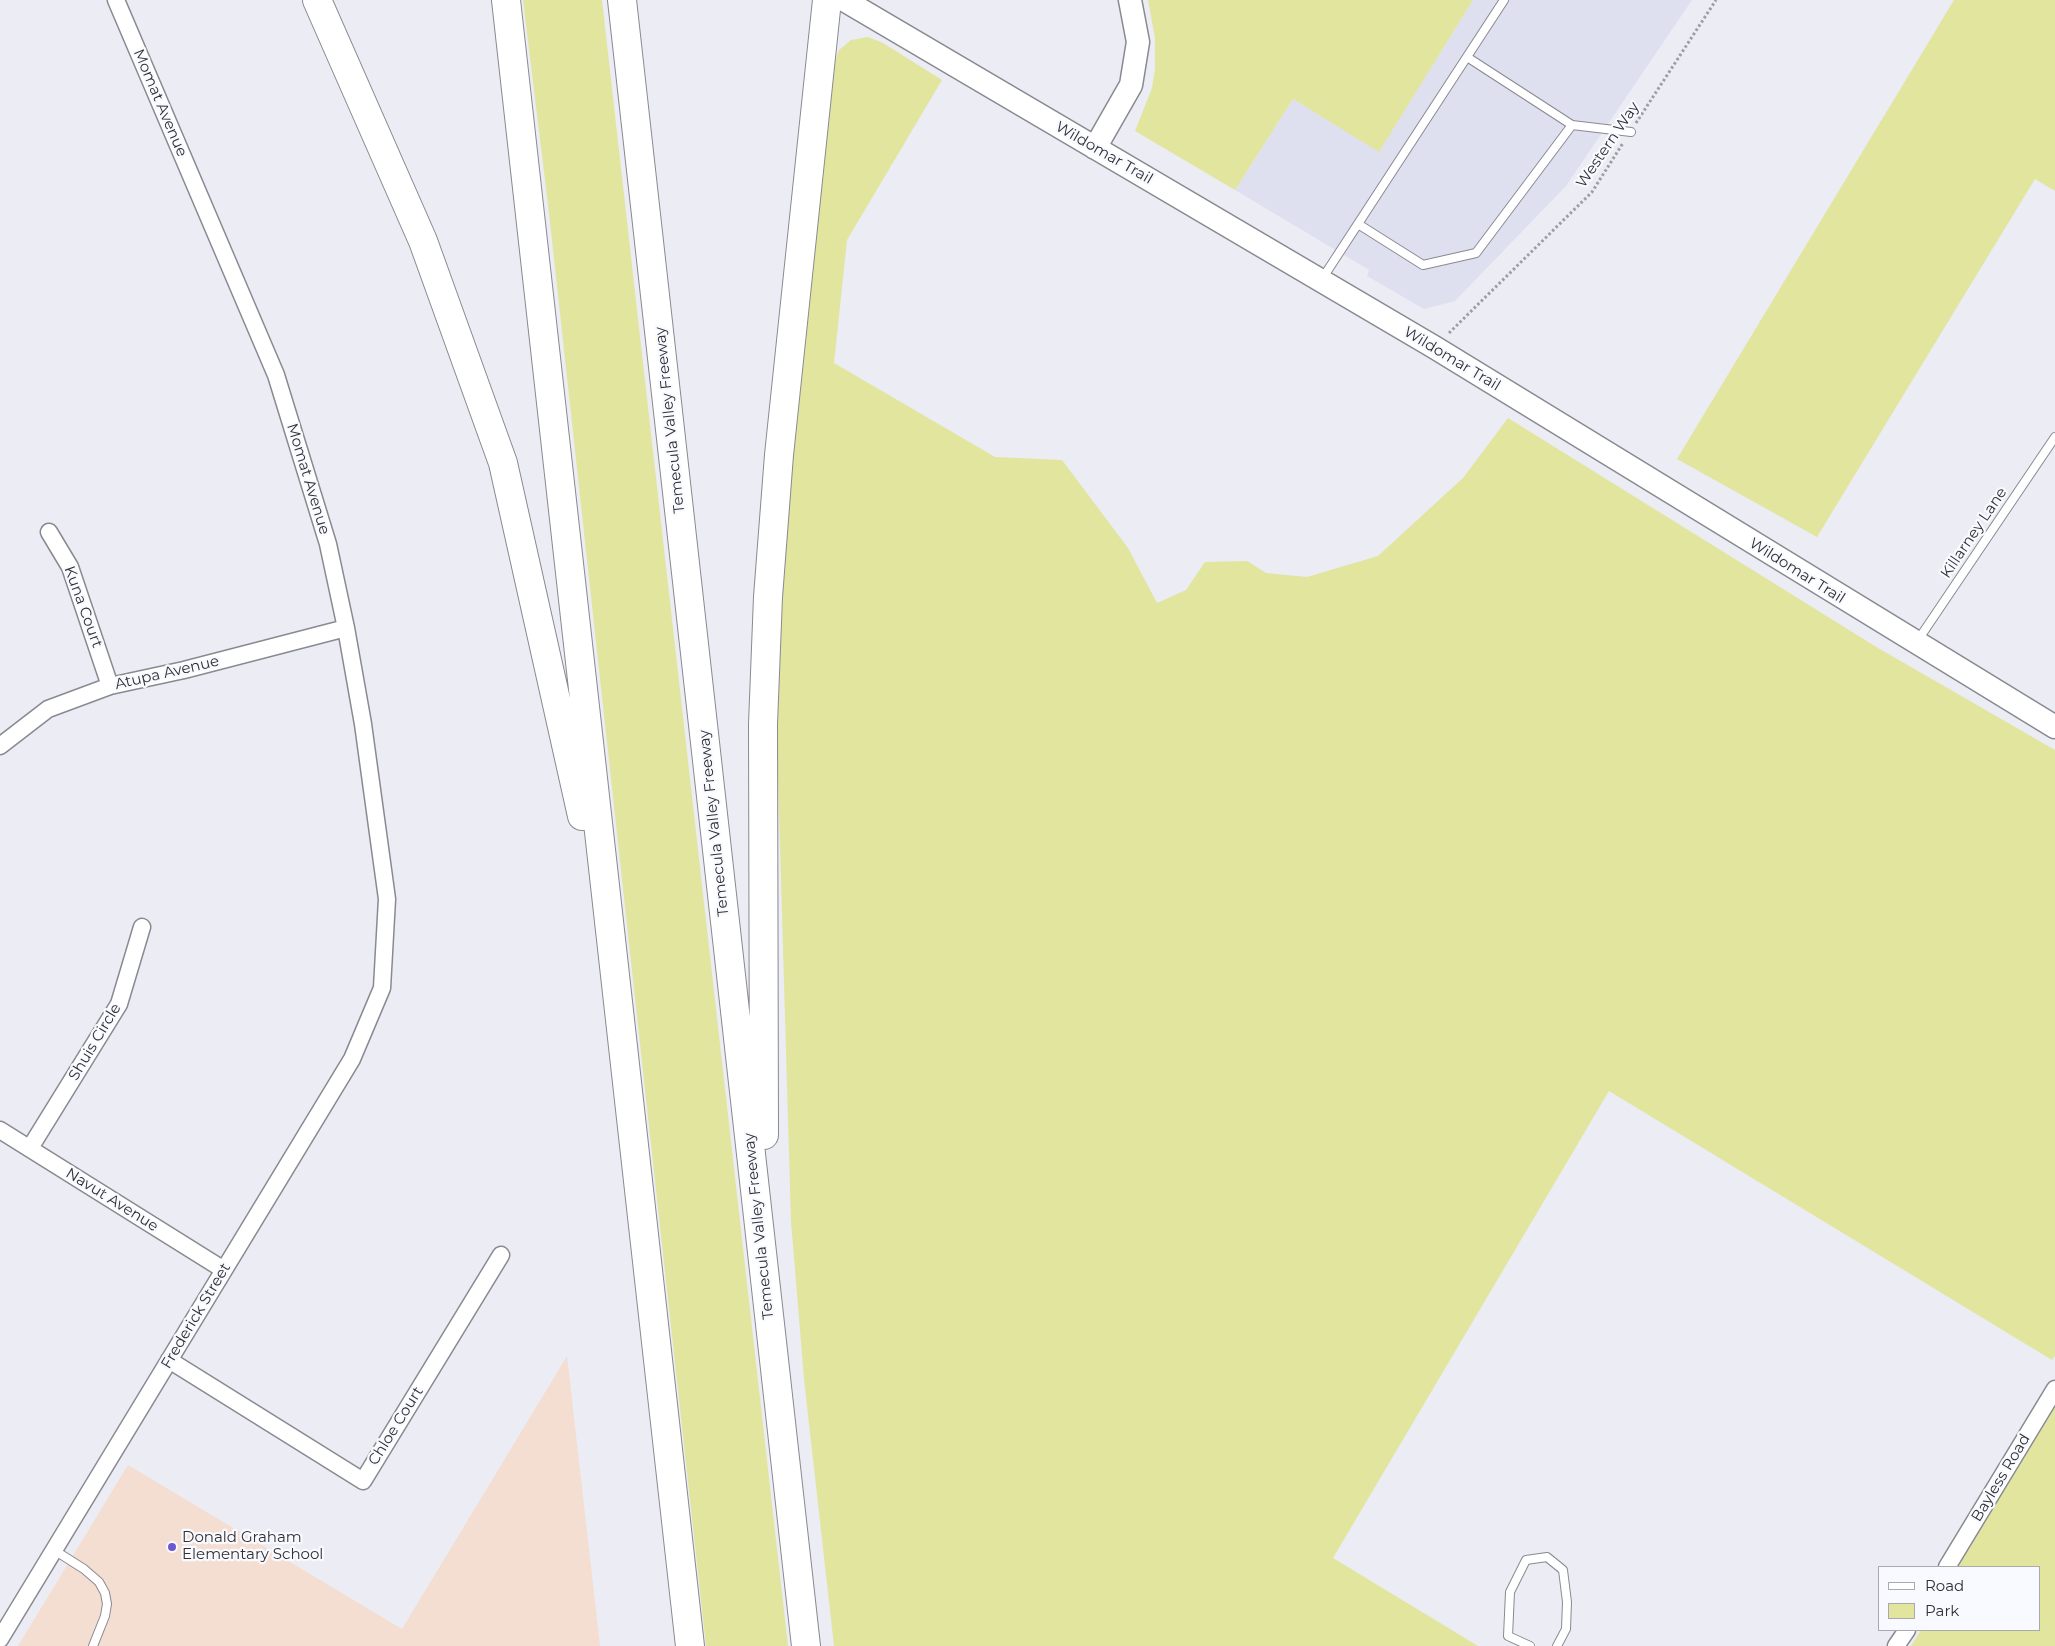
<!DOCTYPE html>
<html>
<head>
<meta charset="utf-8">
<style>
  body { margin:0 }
  #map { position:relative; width:2055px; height:1646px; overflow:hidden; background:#ebecf4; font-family:Montserrat,sans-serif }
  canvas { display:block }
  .legend { position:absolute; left:1878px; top:1566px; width:162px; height:65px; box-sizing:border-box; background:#f9faff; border:1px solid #a9a9ae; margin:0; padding:6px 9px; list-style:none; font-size:15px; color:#303034 }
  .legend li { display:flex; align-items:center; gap:10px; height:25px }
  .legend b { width:25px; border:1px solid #a9a9ae }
</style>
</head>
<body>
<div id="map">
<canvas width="2055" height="1646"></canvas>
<ul class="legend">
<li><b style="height:6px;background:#fff"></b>Road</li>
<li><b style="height:14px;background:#e2e59d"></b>Park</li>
</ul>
</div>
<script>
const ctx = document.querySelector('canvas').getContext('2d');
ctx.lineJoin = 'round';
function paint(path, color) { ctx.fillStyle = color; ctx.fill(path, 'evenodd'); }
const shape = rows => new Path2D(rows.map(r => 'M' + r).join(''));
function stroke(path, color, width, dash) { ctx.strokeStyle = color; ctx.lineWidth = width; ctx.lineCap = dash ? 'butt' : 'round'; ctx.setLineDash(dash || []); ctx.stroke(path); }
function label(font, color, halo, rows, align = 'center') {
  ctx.font = font + ' Montserrat,sans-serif'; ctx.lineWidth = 4.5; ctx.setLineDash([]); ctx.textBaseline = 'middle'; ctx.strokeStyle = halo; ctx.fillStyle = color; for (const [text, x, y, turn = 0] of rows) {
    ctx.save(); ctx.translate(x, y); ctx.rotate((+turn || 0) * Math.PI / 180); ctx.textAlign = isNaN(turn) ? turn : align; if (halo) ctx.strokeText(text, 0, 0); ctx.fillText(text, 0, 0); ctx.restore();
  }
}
const built = shape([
  [1473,0,1692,0,1566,186,1455,301,1424,309,1367,276,1369,270,1235,190,1293,99,1379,151]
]);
const education = shape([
  [567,1356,600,1646,18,1646,128,1465,402,1629]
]);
const green = shape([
  [523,0,602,0,788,1646,706,1646,549,213],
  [1148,0,1473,0,1379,152,1293,99,1235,190,1135,131,1152,88,1155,69,1155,38],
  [1954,0,2055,0,2055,191,2035,179,1817,537,1677,459],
  [868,37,883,43,942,80,847,240,834,363,995,457,1062,460,1128,548,1157,603,1186,590,1205,562,1247,561,1266,573,1307,577,1378,556,1463,478,1508,418,1878,648,2055,750,2055,1356,2052,1360,1609,1091,1333,1558,1478,1646,834,1646,804,1379,791,1221,777,743,780,616,786,533,831,72,839,50,851,40],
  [2055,1407,2055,1646,1911,1646,1921,1630,2039,1630,2039,1567,1958,1567]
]);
const path = shape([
  [1636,123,1716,0],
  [1449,333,1592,192,1623,143]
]);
const service = shape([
  [1467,57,1572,125,1631,132],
  [1358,224,1423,265,1476,253,1572,125],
  [1322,279,1504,0],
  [1918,640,2055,437],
  [54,1550,84,1569,99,1582,105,1593,107,1604,105,1616,93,1646],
  [1530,1646,1508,1636,1510,1592,1526,1560,1547,1557,1563,1570,1567,1602,1566,1629,1557,1646]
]);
const minor = shape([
  [49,532,70,567,110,686],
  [0,746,48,709,110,686,184,670,346,628],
  [0,1130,224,1270],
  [30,1148,119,1004,142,927],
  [169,1360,363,1481,501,1255],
  [1947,1567,2055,1389],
  [0,1639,352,1059,382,988,387,899,363,724,346,628,328,544,276,375,116,0],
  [1896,1646,1907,1630]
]);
const secondary = shape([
  [844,0,1434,347,2055,727],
  [1095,148,1131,85,1138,42,1130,0]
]);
const motorway = shape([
  [317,0,423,241,503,463,582,816],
  [506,0,690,1646],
  [622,0,806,1646],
  [764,1135,763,724,768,597,779,455,827,0]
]);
const markers = [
  [172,1547,5,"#6c57d1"]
];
const streetNames = [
  ["Momat Avenue",160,103,67],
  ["Western Way",1608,145,-56],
  ["Wildomar Trail",1104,153,30],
  ["Wildomar Trail",1452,359,31],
  ["Temecula Valley Freeway",670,420,-96],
  ["Momat Avenue",308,479,73],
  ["Killarney Lane",1974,533,-56],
  ["Wildomar Trail",1797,571,32],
  ["Kuna Court",83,607,70],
  ["Atupa Avenue",167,673,-13],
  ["Temecula Valley Freeway",714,823,-96],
  ["Shuis Circle",95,1042,-59],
  ["Navut Avenue",112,1200,32],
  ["Temecula Valley Freeway",759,1226,-96],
  ["Frederick Street",196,1316,-59],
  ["Chloe Court",396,1426,-58],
  ["Bayless Road",2001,1478,-59]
];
const poiNames = [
  ["Donald Graham",182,1538],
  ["Elementary School",182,1555]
];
paint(built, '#dee0f0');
paint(education, '#f4ded1');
paint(green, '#e2e59d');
stroke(service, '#898a91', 10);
stroke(minor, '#898a91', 19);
stroke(secondary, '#898a91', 25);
stroke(motorway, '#898a91', 30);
stroke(path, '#9d9ea4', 3, [2.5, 2.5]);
stroke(service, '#fff', 8);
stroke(minor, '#fff', 16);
stroke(secondary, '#fff', 22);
stroke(motorway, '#fff', 28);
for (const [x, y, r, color] of markers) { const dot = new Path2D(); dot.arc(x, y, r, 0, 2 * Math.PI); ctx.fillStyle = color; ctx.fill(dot); stroke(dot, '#f9faff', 2); }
label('15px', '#303034', '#f9faff', streetNames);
label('15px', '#303034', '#f9faff', poiNames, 'left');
</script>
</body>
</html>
